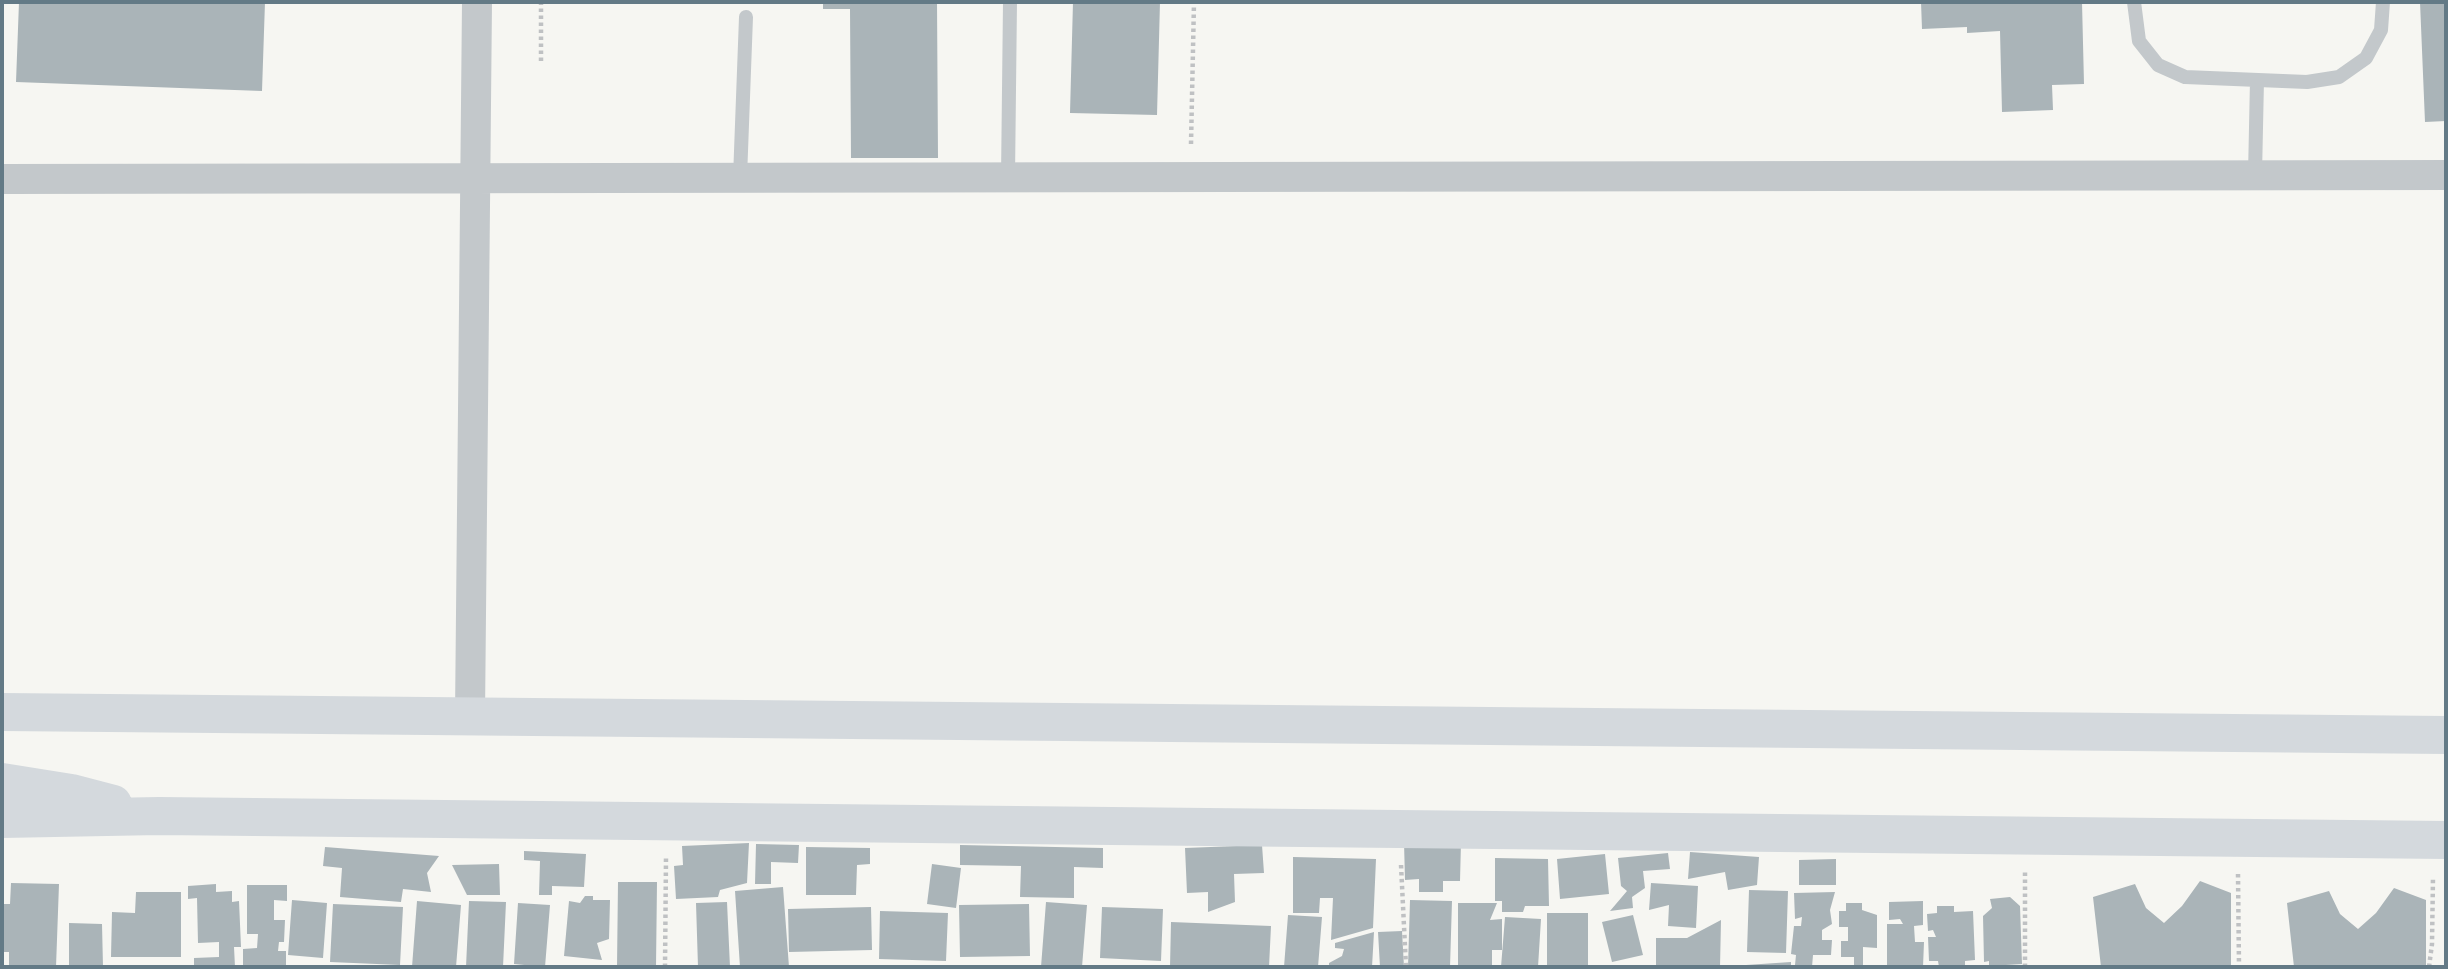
<!DOCTYPE html>
<html>
<head>
<meta charset="utf-8">
<style>
  body { margin:0 }
  #map { position:relative; width:2448px; height:969px; overflow:hidden; background:#f6f6f2; font-family:"Alegreya Sans",sans-serif }
  canvas { display:block }
  .frame { position:absolute; inset:0; border:4px solid #637a86; pointer-events:none }
</style>
</head>
<body>
<div id="map">
<canvas width="2448" height="969"></canvas>
<div class="frame"></div>
</div>
<script>
const ctx = document.querySelector('canvas').getContext('2d');
ctx.lineJoin = 'round';
function paint(path, color) { ctx.fillStyle = color; ctx.fill(path, 'evenodd'); }
const shape = rows => new Path2D(rows.map(r => 'M' + r).join(''));
function stroke(path, color, width, dash) { ctx.strokeStyle = color; ctx.lineWidth = width; ctx.lineCap = dash ? 'butt' : 'round'; ctx.setLineDash(dash || []); ctx.stroke(path); }
const building = shape([
  [19,2,265,2,262,91,16,82],
  [823,2,937,2,938,158,851,158,850,9,823,9],
  [1073,2,1160,2,1157,115,1070,113],
  [1921,2,2082,2,2084,84,2052,85,2053,110,2002,112,2000,31,1967,33,1967,27,1922,29],
  [2420,2,2446,2,2446,121,2425,122],
  [1404,842,1461,842,1460,881,1443,881,1443,892,1419,892,1419,879,1405,880],
  [749,843,747,883,720,890,718,897,676,899,674,866,683,865,682,846],
  [756,844,799,845,798,863,771,862,771,884,755,884],
  [960,845,1103,848,1103,868,1074,867,1074,898,1020,897,1021,866,960,865],
  [1262,845,1264,873,1234,874,1235,902,1208,912,1208,892,1187,893,1185,848],
  [325,847,439,856,427,873,431,892,403,889,401,902,340,897,342,868,323,866],
  [806,847,870,848,870,864,857,865,856,895,806,895],
  [524,851,586,854,584,887,552,886,552,895,539,895,540,861,524,860],
  [1690,852,1759,857,1757,885,1728,890,1725,872,1688,879],
  [1668,853,1670,869,1643,871,1645,888,1632,897,1633,908,1610,911,1627,891,1621,886,1618,858],
  [1605,854,1609,894,1560,899,1557,859],
  [1293,857,1376,859,1373,928,1331,940,1333,898,1320,898,1319,913,1293,913],
  [1495,858,1548,859,1549,906,1525,906,1523,912,1502,912,1502,901,1495,901],
  [1836,859,1836,885,1799,885,1799,860],
  [499,864,500,895,467,895,452,865],
  [932,864,961,868,956,908,927,904],
  [2200,881,2231,893,2231,965,2229,967,2101,967,2093,897,2135,884,2146,908,2164,923,2182,906],
  [618,882,657,882,656,967,617,967],
  [11,883,59,884,56,967,9,967,9,952,2,952,2,904,10,904],
  [1651,883,1698,886,1696,928,1668,926,1669,905,1649,910],
  [216,884,216,892,232,891,232,902,239,901,241,947,234,947,235,967,194,967,194,958,219,957,219,942,198,943,197,898,188,899,188,886],
  [247,885,287,885,287,901,274,900,274,920,285,920,284,942,279,942,278,951,286,951,286,967,243,967,243,949,257,948,258,934,247,934],
  [783,887,789,967,740,967,735,891],
  [2394,888,2426,900,2426,967,2294,967,2287,903,2329,891,2340,914,2358,929,2376,913],
  [1749,890,1788,891,1786,953,1747,952],
  [136,892,181,892,181,957,111,957,112,912,135,913],
  [1835,892,1830,910,1832,924,1822,930,1822,940,1832,940,1831,955,1813,955,1812,967,1795,965,1796,955,1791,954,1794,926,1801,926,1802,917,1795,919,1794,893],
  [585,896,593,896,593,900,610,900,609,939,597,943,602,960,564,956,569,901,580,903],
  [2010,897,2020,906,2022,964,2006,965,2006,967,1989,967,1989,961,1984,962,1983,916,1992,908,1990,899],
  [292,900,327,903,323,958,288,955],
  [1410,900,1452,901,1450,967,1408,967],
  [417,901,461,905,456,967,412,967],
  [469,901,506,902,503,967,466,967],
  [1923,901,1923,925,1914,926,1915,942,1924,942,1923,967,1887,967,1887,924,1903,924,1900,919,1889,920,1889,902],
  [727,902,730,967,698,967,696,903],
  [1046,902,1087,905,1082,967,1041,967],
  [518,903,550,905,545,967,514,964],
  [1458,903,1497,903,1490,920,1502,919,1502,950,1492,950,1492,967,1458,967],
  [1846,903,1862,903,1862,910,1877,915,1877,948,1863,947,1863,965,1854,965,1854,957,1841,957,1841,941,1848,941,1848,927,1839,927,1839,911,1846,911],
  [333,904,403,907,400,965,330,962],
  [1029,904,1030,956,960,957,959,905],
  [1937,906,1954,906,1954,912,1973,911,1975,960,1965,961,1965,967,1939,967,1938,961,1929,961,1928,937,1936,937,1933,930,1928,931,1927,914,1937,913],
  [871,907,872,950,789,952,788,909],
  [1102,907,1163,909,1161,961,1100,958],
  [880,911,948,913,946,961,879,959],
  [1547,913,1588,913,1588,967,1547,967],
  [1288,915,1322,917,1318,967,1284,967],
  [1633,915,1643,955,1612,962,1602,922],
  [1505,917,1541,919,1538,967,1501,967],
  [1721,920,1720,967,1656,967,1656,938,1687,938],
  [1171,922,1271,926,1269,967,1170,967],
  [69,923,102,924,103,967,69,967],
  [1402,931,1404,967,1380,967,1378,932],
  [1374,932,1372,967,1329,967,1329,963,1342,956,1344,949,1335,948,1335,943],
  [1791,962,1791,967,1747,967,1746,965]
]);
const path = shape([
  [541,61,541,2],
  [1191,144,1194,2],
  [1401,865,1406,967],
  [2238,874,2239,967],
  [665,967,666,858],
  [2025,967,2025,871],
  [2429,967,2432,944,2433,877]
]);
const lane = shape([
  [2134,2,2139,41,2158,65,2185,77,2307,82,2339,77,2366,58,2381,30,2383,2],
  [2255,175,2257,80],
  [1008,177,1010,2],
  [740,178,746,17]
]);
const street = shape([
  [2,179,2446,175],
  [470,715,477,2]
]);
const secondary = shape([
  [2,712,2446,735],
  [2,782,71,793,113,804],
  [2,819,159,816,2446,840]
]);
paint(building, '#aab4b8');
stroke(path, '#bfc1c3', 4.5, [3.5, 3.5]);
stroke(lane, '#c3c8cb', 14);
stroke(street, '#c3c8cb', 30);
stroke(secondary, '#d4d9dd', 38);
</script>
</body>
</html>
